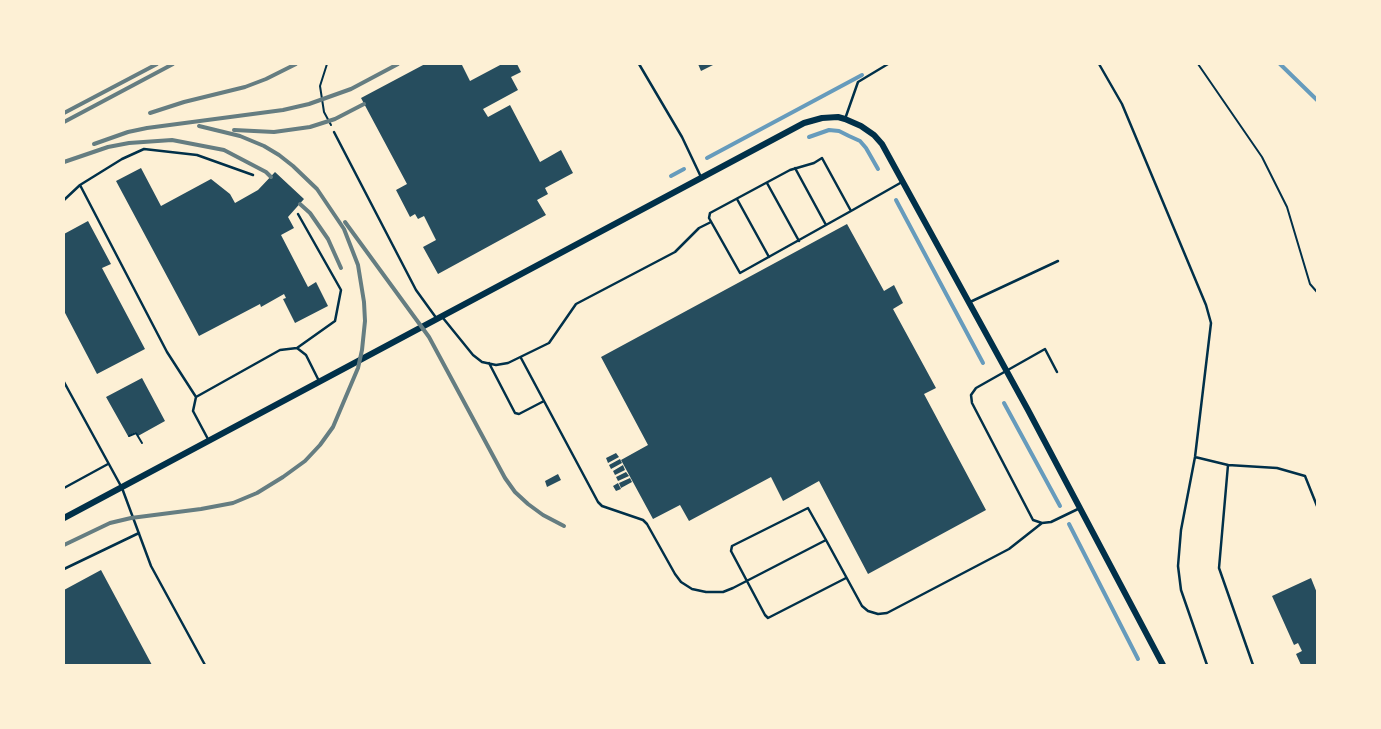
<!DOCTYPE html>
<html>
<head>
<meta charset="utf-8">
<style>
  body { margin:0 }
  #map { position:relative; width:1381px; height:729px; overflow:hidden; background:#fdf0d5; font-family:"Exo 2",sans-serif }
  canvas { display:block }
  .frame { position:absolute; inset:0; border:65px solid #fdf0d5; pointer-events:none }
</style>
</head>
<body>
<div id="map">
<canvas width="1381" height="729"></canvas>
<div class="frame"></div>
</div>
<script>
const ctx = document.querySelector('canvas').getContext('2d');
ctx.lineJoin = 'round';
const shape = rows => new Path2D(rows.map(r => 'M' + r).join(''));
function stroke(path, color, width, dash) { ctx.strokeStyle = color; ctx.lineWidth = width; ctx.lineCap = dash ? 'butt' : 'round'; ctx.setLineDash(dash || []); ctx.stroke(path); }
function paint(path, color) { ctx.fillStyle = color; ctx.fill(path, 'evenodd'); }
const stream = shape([
  [1280,64,1317,100],
  [809,137,829,130,839,131,849,136,860,141,866,148,878,169],
  [707,158,862,75],
  [671,176,684,169],
  [896,200,983,363],
  [1004,403,1060,506],
  [1069,524,1138,659]
]);
const building = shape([
  [425,64,465,64,462,65,470,81,502,64,517,64,521,72,511,77,518,90,483,109,488,117,510,105,540,162,561,150,573,173,545,188,548,194,537,200,546,215,438,274,423,247,436,240,424,216,418,219,415,214,410,217,396,190,407,184,361,98],
  [698,64,715,64,701,71],
  [141,168,161,206,211,179,230,194,235,203,258,190,275,172,304,199,288,217,294,228,281,235,308,287,316,282,328,306,295,323,283,299,286,298,284,294,261,307,260,304,199,336,116,181],
  [88,221,111,264,102,268,145,349,97,374,64,311,64,234],
  [847,224,884,291,894,285,903,303,893,309,936,388,924,394,986,510,868,574,819,481,783,501,771,477,689,521,680,505,653,519,621,460,648,445,601,357],
  [142,378,165,421,138,436,136,432,128,436,106,397],
  [616,453,619,457,608,463,606,458],
  [620,459,622,463,611,469,609,465],
  [623,465,625,470,615,475,613,471],
  [626,472,629,476,618,481,616,477],
  [558,474,561,480,547,487,545,481],
  [630,478,632,482,621,488,619,483],
  [618,483,621,489,616,491,613,486],
  [101,570,152,665,64,665,64,590],
  [1311,578,1317,593,1317,665,1301,665,1296,654,1302,651,1298,643,1294,645,1272,596]
]);
const path = shape([
  [327,64,320,86,324,112,331,125],
  [1198,64,1262,157,1287,207,1310,284,1317,292],
  [129,436,136,433,142,443]
]);
const service = shape([
  [639,64,682,137,701,177],
  [1099,64,1122,104,1206,305,1211,323,1195,457,1181,530,1178,566,1181,590,1207,665],
  [845,119,858,82,888,64],
  [334,132,416,290,437,319],
  [795,168,826,225],
  [767,183,799,241],
  [737,199,769,257],
  [64,200,80,185],
  [851,211,740,273,709,218,710,213,790,170,814,163,822,158,851,211,902,182],
  [970,302,1058,261],
  [443,318,473,355,482,362,496,365,508,363,549,343,576,304,675,252,699,228,711,222],
  [297,348,335,321,341,290,298,214],
  [521,358,598,502,602,506,643,520,647,524,675,574,681,582,692,589,706,592,723,592,733,588,826,540,862,606,868,611,878,614,887,613,1009,549,1042,523],
  [489,363,515,413,519,414,544,401],
  [1057,372,1045,349,976,388,971,395,972,403,1033,520,1042,523,1051,522,1078,509],
  [64,382,122,488,151,566,205,665],
  [196,397,167,352,80,185,122,159,144,149,197,155,253,175],
  [209,441,193,411,196,397,280,350,297,348,306,355,319,381],
  [1195,457,1228,465],
  [64,488,108,464],
  [826,540,808,508,732,546,731,551,765,615,768,618,846,578],
  [64,569,139,533],
  [1253,665,1219,568,1228,465,1277,468,1305,476,1317,506]
]);
const tertiary = shape([
  [64,518,804,123,822,118,838,117,845,119,861,126,874,135,882,144,1028,410,1163,665]
]);
const rail = shape([
  [64,113,157,64],
  [150,113,184,102,245,87,266,79,296,64],
  [64,122,173,64],
  [234,130,274,132,310,127,335,119,364,104],
  [94,144,128,132,147,128,283,110,309,104,351,89,398,64],
  [64,162,108,147,129,143,172,140,224,150,266,172,271,177],
  [300,204,310,213,328,239,341,268],
  [345,222,429,337,505,478,515,492,528,504,543,515,564,526],
  [64,545,110,523,131,518,201,509,233,503,257,493,283,477,305,461,320,445,333,427,358,368,362,350,365,321,364,302,358,265,344,229,317,189,293,166,279,155,264,146,240,136,199,126]
]);
stroke(stream, '#669bbc', 4);
paint(building, '#264d5e');
stroke(path, '#003049', 2);
stroke(service, '#003049', 2.5);
stroke(tertiary, '#003049', 6);
stroke(rail, '#657d81', 4);
</script>
</body>
</html>
